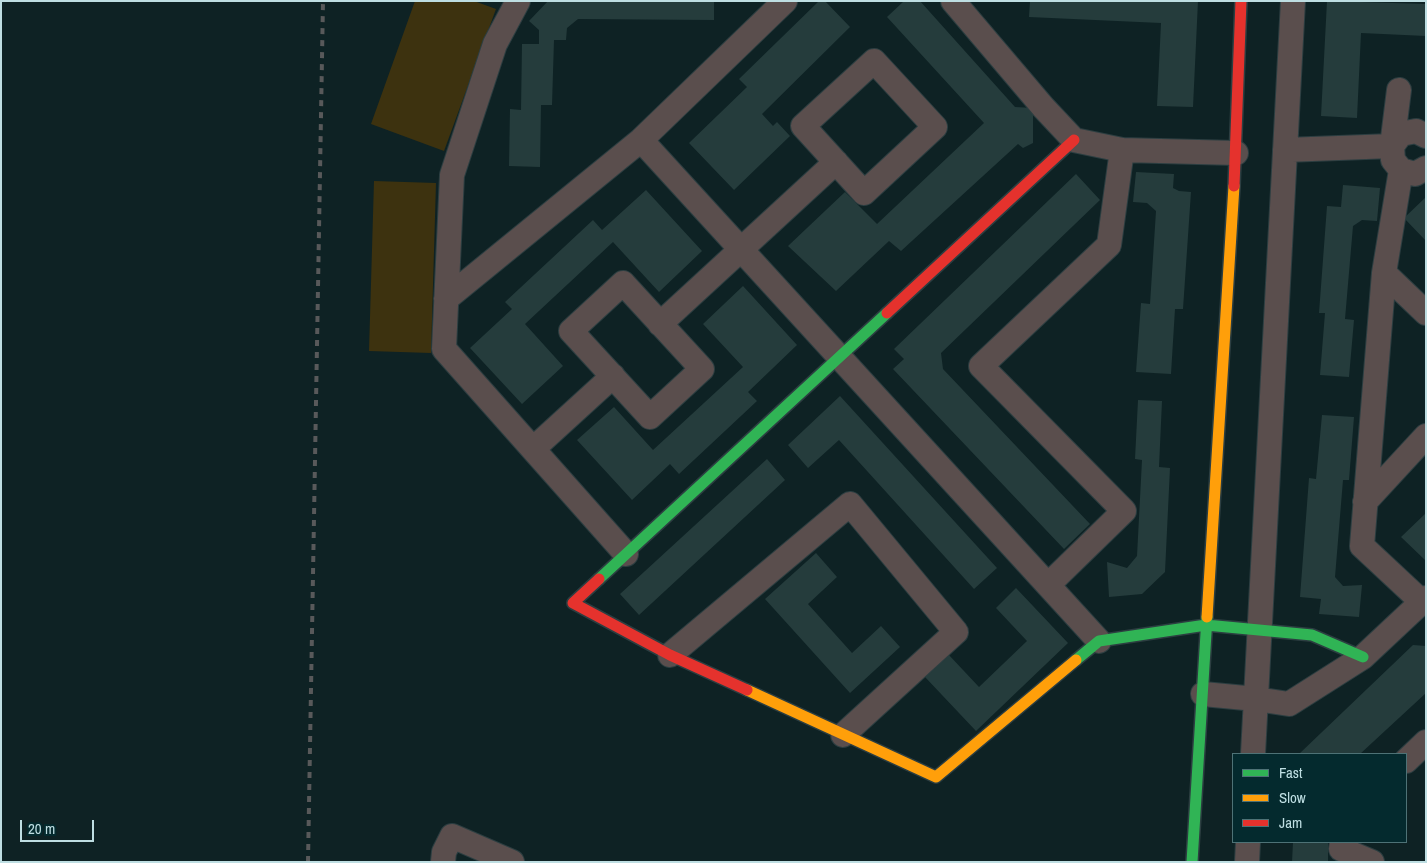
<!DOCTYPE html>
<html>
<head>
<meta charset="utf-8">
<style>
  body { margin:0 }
  #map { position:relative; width:1427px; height:863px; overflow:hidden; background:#0e2224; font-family:"Archivo Narrow",sans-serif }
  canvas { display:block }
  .frame { position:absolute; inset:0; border:2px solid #bedee2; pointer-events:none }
  .legend { position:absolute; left:1232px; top:753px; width:175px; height:90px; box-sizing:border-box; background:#042a2e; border:1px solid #4e7276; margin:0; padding:6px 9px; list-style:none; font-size:15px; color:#bedee2 }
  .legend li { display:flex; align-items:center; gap:10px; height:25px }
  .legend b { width:25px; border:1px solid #4e7276 }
  .scale { position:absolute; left:20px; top:820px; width:74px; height:22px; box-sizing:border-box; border:2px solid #bedee2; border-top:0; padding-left:6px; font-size:15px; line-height:18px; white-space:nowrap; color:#bedee2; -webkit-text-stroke:4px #042a2e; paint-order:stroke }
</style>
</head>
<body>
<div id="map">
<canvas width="1427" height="863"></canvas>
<div class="frame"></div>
<ul class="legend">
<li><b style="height:6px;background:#30b455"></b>Fast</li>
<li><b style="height:6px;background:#ff9f0a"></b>Slow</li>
<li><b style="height:6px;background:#e5322d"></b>Jam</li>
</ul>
<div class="scale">20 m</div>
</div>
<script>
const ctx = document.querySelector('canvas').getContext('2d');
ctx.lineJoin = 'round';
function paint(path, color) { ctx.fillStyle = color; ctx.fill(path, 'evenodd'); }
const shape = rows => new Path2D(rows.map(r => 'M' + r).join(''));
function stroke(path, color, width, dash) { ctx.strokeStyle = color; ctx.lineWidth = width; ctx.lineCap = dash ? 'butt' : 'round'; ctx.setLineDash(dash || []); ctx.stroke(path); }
const green = shape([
  [415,1,474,1,496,9,444,151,371,124],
  [374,181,436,183,431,353,369,351]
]);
const building = shape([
  [548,1,714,1,714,20,578,19,567,28,566,40,554,40,552,105,541,105,540,167,509,166,510,109,521,110,522,44,539,44,539,30,529,21],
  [819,1,825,1,850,27,762,114,773,126,777,122,790,136,734,190,689,143,747,87,739,79],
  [904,1,920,1,1015,107,1033,108,1033,143,1023,148,1018,144,901,251,889,241,836,291,788,246,845,192,877,224,984,123,887,17],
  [1030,1,1198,1,1193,107,1157,106,1161,23,1029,17],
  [1327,1,1426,4,1426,36,1361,33,1357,118,1321,116],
  [1136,172,1174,174,1173,188,1179,191,1191,192,1183,309,1175,309,1171,374,1136,372,1141,303,1150,304,1156,211,1147,203,1133,202],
  [1076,174,1100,200,941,353,943,369,1090,524,1064,549,893,369,904,359,894,349],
  [1343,185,1380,188,1377,221,1362,220,1353,226,1345,319,1354,320,1349,377,1320,375,1325,313,1319,313,1327,206,1341,207],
  [646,190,702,251,659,292,613,242,525,324,563,366,522,404,470,348,512,309,505,302,593,220,602,230],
  [1426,197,1426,241,1404,218],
  [743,286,797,345,748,392,757,401,679,474,670,464,632,500,577,440,614,407,653,450,743,367,703,324],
  [840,396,997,568,974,589,839,440,808,468,788,445],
  [1138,400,1162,401,1159,467,1170,468,1165,572,1142,594,1109,597,1107,562,1127,568,1137,556,1142,460,1135,459],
  [1322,415,1354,417,1349,480,1343,480,1335,577,1343,586,1362,585,1359,617,1319,614,1321,599,1300,597,1309,478,1316,479],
  [767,459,785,480,639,615,620,594],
  [1426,513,1426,559,1425,560,1401,537],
  [816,553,837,577,808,604,852,653,881,626,900,647,850,693,765,599],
  [1016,588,1068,643,976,731,925,677,948,654,979,687,1027,641,996,608],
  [1413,645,1426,646,1426,693,1360,754,1299,754],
  [1293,842,1328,842,1328,862,1292,862]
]);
const street = shape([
  [518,1,495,44,452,175,444,349,626,554],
  [953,1,1043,107,1074,140,1122,150,1236,153],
  [874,61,935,127,864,193,803,126,874,61],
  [1399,90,1392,146,1393,160,1401,170,1415,174,1426,168],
  [641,140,1099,641],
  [1392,146,1401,134,1416,131,1426,136],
  [1285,150,1392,146],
  [1401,170,1384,273,1362,546,1422,602],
  [1384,273,1426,313],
  [623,283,702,369,650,417,571,331,623,283],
  [446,299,641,140,785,1],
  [660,324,836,162],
  [533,449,613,376],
  [1365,502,1426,436],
  [1048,585,1124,511,981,366,1109,245,1122,150],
  [670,655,850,504,956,632,843,735],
  [1203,694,1256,699,1289,704,1363,657,1426,598],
  [1253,754,1293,1],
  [1406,761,1426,742],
  [1342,842,1341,849,1372,862],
  [443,862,444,852,452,836,512,862],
  [1247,862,1248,842]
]);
const fast = shape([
  [599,579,887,313],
  [1076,660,1099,641,1206,625,1312,635,1363,657],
  [1192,862,1207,617]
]);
const slow = shape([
  [1207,617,1234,186],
  [747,690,936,777,1076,660]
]);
const jam = shape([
  [1234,186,1241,1],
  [887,313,1074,140],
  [599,579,573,603,670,655,747,690]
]);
const rail = shape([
  [308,862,323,1]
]);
paint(green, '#3d320f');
paint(building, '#253c3c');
stroke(street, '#2c3e41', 26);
stroke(fast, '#2c3e41', 14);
stroke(slow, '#2c3e41', 14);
stroke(jam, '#2c3e41', 14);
stroke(street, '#5a4e4d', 24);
stroke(fast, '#30b455', 11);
stroke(slow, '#ff9f0a', 11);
stroke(jam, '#e5322d', 11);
stroke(rail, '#58595a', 4, [6, 6]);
</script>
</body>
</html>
